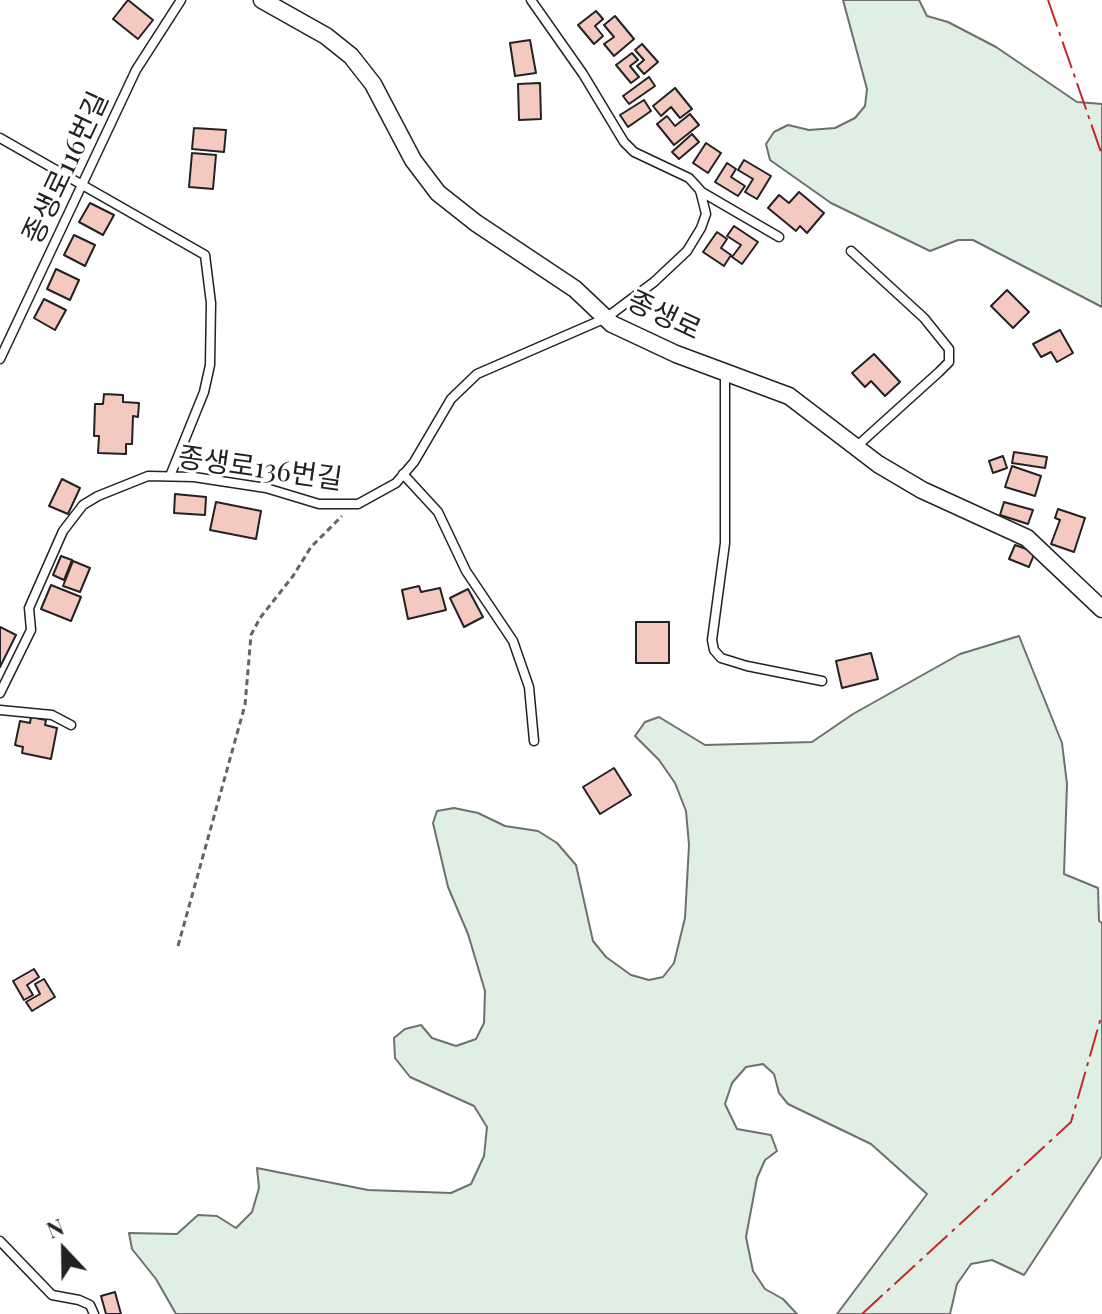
<!DOCTYPE html>
<html>
<head>
<meta charset="utf-8">
<style>
  body { margin:0 }
  #map { position:relative; width:1102px; height:1314px; overflow:hidden; background:#fff; font-family:"Playfair Display",serif }
  canvas { display:block }
  .north { position:absolute; left:24px; top:1210px; width:80px; height:80px; -webkit-text-stroke:6px #fff; paint-order:stroke; rotate:338deg; font-size:22px; font-weight:700; line-height:32px; text-align:center; color:#222 }
  .north::after { content:''; display:block; margin:auto; width:28px; height:36px; background:#222; clip-path:polygon(50% 0,100% 100%,50% 72%,0 100%) }
</style>
</head>
<body>
<div id="map">
<canvas width="1102" height="1314"></canvas>
<div class="north">N</div>
</div>
<script>
const ctx = document.querySelector('canvas').getContext('2d');
ctx.lineJoin = 'round';
function paint(path, color) { ctx.fillStyle = color; ctx.fill(path, 'evenodd'); }
const shape = rows => new Path2D(rows.map(r => 'M' + r).join(''));
function stroke(path, color, width, dash) { ctx.strokeStyle = color; ctx.lineWidth = width; ctx.lineCap = dash ? 'butt' : 'round'; ctx.setLineDash(dash || []); ctx.stroke(path); }
function label(font, color, halo, rows, align = 'center') {
  ctx.font = font + ' "Playfair Display","Noto Sans KR",serif'; ctx.lineWidth = 6; ctx.setLineDash([]); ctx.textBaseline = 'middle'; ctx.strokeStyle = halo; ctx.fillStyle = color; for (const [text, x, y, turn = 0] of rows) {
    ctx.save(); ctx.translate(x, y); ctx.rotate((+turn || 0) * Math.PI / 180); ctx.textAlign = isNaN(turn) ? turn : align; if (halo) ctx.strokeText(text, 0, 0); ctx.fillText(text, 0, 0); ctx.restore();
  }
}
const green = shape([
  [843,0,919,0,927,16,948,22,996,47,1077,102,1102,104,1102,307,973,240,958,240,930,251,831,203,770,160,766,144,774,132,788,125,809,130,835,128,855,118,865,106,867,89,843,0],
  [1019,636,1062,743,1067,784,1064,874,1098,888,1099,921,1102,923,1102,1156,1024,1275,992,1260,971,1264,957,1284,950,1314,837,1314,927,1194,871,1144,788,1104,779,1093,774,1074,763,1064,746,1067,732,1083,725,1104,737,1129,771,1135,777,1151,765,1160,757,1178,746,1237,753,1271,765,1289,783,1299,797,1314,176,1314,156,1279,132,1249,129,1233,177,1234,198,1215,217,1216,236,1228,252,1212,259,1188,257,1168,368,1190,451,1193,471,1184,484,1156,487,1127,474,1106,410,1077,395,1058,394,1038,405,1029,421,1025,432,1038,456,1046,476,1039,484,1023,485,991,468,934,448,887,433,823,437,811,454,808,478,813,505,826,538,831,557,843,576,865,593,941,606,957,631,975,649,980,663,977,674,963,685,918,689,845,686,811,675,783,659,760,635,736,645,722,659,717,705,745,812,742,853,714,960,654,1019,636]
]);
const building = shape([
  [128,0,153,20,138,39,113,19,128,0],
  [596,11,603,19,595,26,603,36,594,44,578,25,596,11],
  [615,16,634,39,614,56,604,44,614,37,604,25,615,16],
  [530,40,536,73,515,76,510,43,530,40],
  [642,44,658,62,644,74,637,66,644,60,635,50,642,44],
  [632,53,638,60,630,66,639,77,631,83,616,65,632,53],
  [649,77,655,86,629,104,623,96,649,77],
  [540,83,541,119,519,120,518,84,540,83],
  [675,88,692,109,680,118,671,107,661,116,653,106,675,88],
  [644,100,651,111,628,127,620,115,644,100],
  [690,114,699,125,674,145,657,124,667,116,675,126,690,114],
  [194,128,226,130,224,152,192,149,194,128],
  [692,134,699,142,679,159,672,152,692,134],
  [706,143,721,153,708,173,693,163,706,143],
  [192,153,216,155,213,189,189,187,192,153],
  [744,160,771,176,757,199,745,192,753,179,738,170,744,160],
  [727,163,736,169,731,177,745,186,738,196,715,182,727,163],
  [799,192,824,213,807,233,800,226,796,231,768,208,779,195,789,203,799,192],
  [90,203,114,215,103,235,79,222,90,203],
  [734,226,758,242,742,264,732,257,741,245,727,236,734,226],
  [717,232,727,239,721,248,731,255,724,266,703,252,717,232],
  [74,235,95,245,85,266,64,255,74,235],
  [56,269,79,280,70,300,47,289,56,269],
  [1007,290,1029,312,1013,328,991,306,1007,290],
  [44,299,66,310,55,330,34,318,44,299],
  [1060,330,1073,353,1057,362,1051,352,1041,357,1033,344,1060,330],
  [874,354,900,382,885,396,871,381,865,387,852,373,874,354],
  [104,394,123,395,123,402,139,403,138,417,133,416,132,444,126,444,126,454,98,453,99,436,94,436,95,404,103,404,104,394],
  [1014,452,1047,457,1045,468,1012,463,1014,452],
  [1003,456,1007,468,993,473,989,461,1003,456],
  [1012,466,1041,476,1035,496,1005,487,1012,466],
  [62,479,80,488,68,514,49,506,62,479],
  [175,494,206,497,205,515,174,513,175,494],
  [216,502,261,511,256,539,210,530,216,502],
  [1004,502,1033,510,1028,524,1000,515,1004,502],
  [1058,509,1085,518,1074,552,1051,544,1060,520,1055,518,1058,509],
  [1015,545,1035,552,1029,567,1009,559,1015,545],
  [61,556,72,560,64,580,53,575,61,556],
  [73,561,90,568,80,592,63,586,73,561],
  [51,585,81,597,71,621,41,609,51,585],
  [419,586,421,592,440,588,446,610,408,619,402,590,419,586],
  [468,589,483,617,464,627,450,598,468,589],
  [636,622,669,622,669,663,636,663,636,622],
  [0,627,16,635,0,667,0,627],
  [871,653,878,679,842,688,836,661,871,653],
  [31,717,46,720,45,725,57,728,51,759,22,753,23,747,15,745,20,721,30,723,31,717],
  [614,768,631,795,600,814,583,787,614,768],
  [34,969,39,977,27,985,33,995,24,1000,13,981,34,969],
  [44,979,55,997,32,1011,26,1002,40,994,35,984,44,979],
  [115,1292,121,1314,106,1314,101,1296,115,1292]
]);
const path = shape([
  [178,946,245,705,251,635,260,618,293,576,311,547,342,516]
]);
const lane = shape([
  [0,138,205,255,211,303,210,365,204,392,170,476],
  [700,191,779,237],
  [851,251,924,318,949,349,949,362,939,372,856,447],
  [0,359,136,70,181,0],
  [725,371,725,543,712,640,714,650,721,658,747,666,822,681],
  [403,474,438,512,466,571,513,641,529,687,534,741],
  [0,693,31,630,29,608,63,531,83,505,98,496,148,476,194,477,266,488,319,504,358,504,396,483,414,462,451,399,477,374,606,318,654,282,687,251,701,228,706,214,700,190,689,178,634,152,624,142,583,74,531,0],
  [0,710,52,715,71,725],
  [0,1241,52,1295,79,1300,90,1305,94,1314]
]);
const street = shape([
  [262,0,326,36,351,56,373,84,413,160,438,193,476,223,575,289,612,324,676,354,789,396,878,464,922,490,1027,538,1102,609]
]);
const power = shape([
  [1048,0,1102,155],
  [862,1314,1071,1122,1102,1014]
]);
const streetNames = [
  ["종생로116번길",66,168,-65],
  ["종생로",664,316,25],
  ["종생로136번길",260,469,8]
];
paint(green, '#e0efe3');
stroke(green, '#6f6f6f', 2);
paint(building, '#f3c9c0');
stroke(building, '#222', 2);
stroke(lane, '#222', 11);
stroke(street, '#222', 19);
stroke(path, '#646464', 3, [6, 4]);
stroke(lane, '#fff', 8);
stroke(street, '#fff', 16);
stroke(power, '#c62828', 2, [28, 6, 4, 6]);
label('28px', '#222', '#fff', streetNames);
</script>
</body>
</html>
